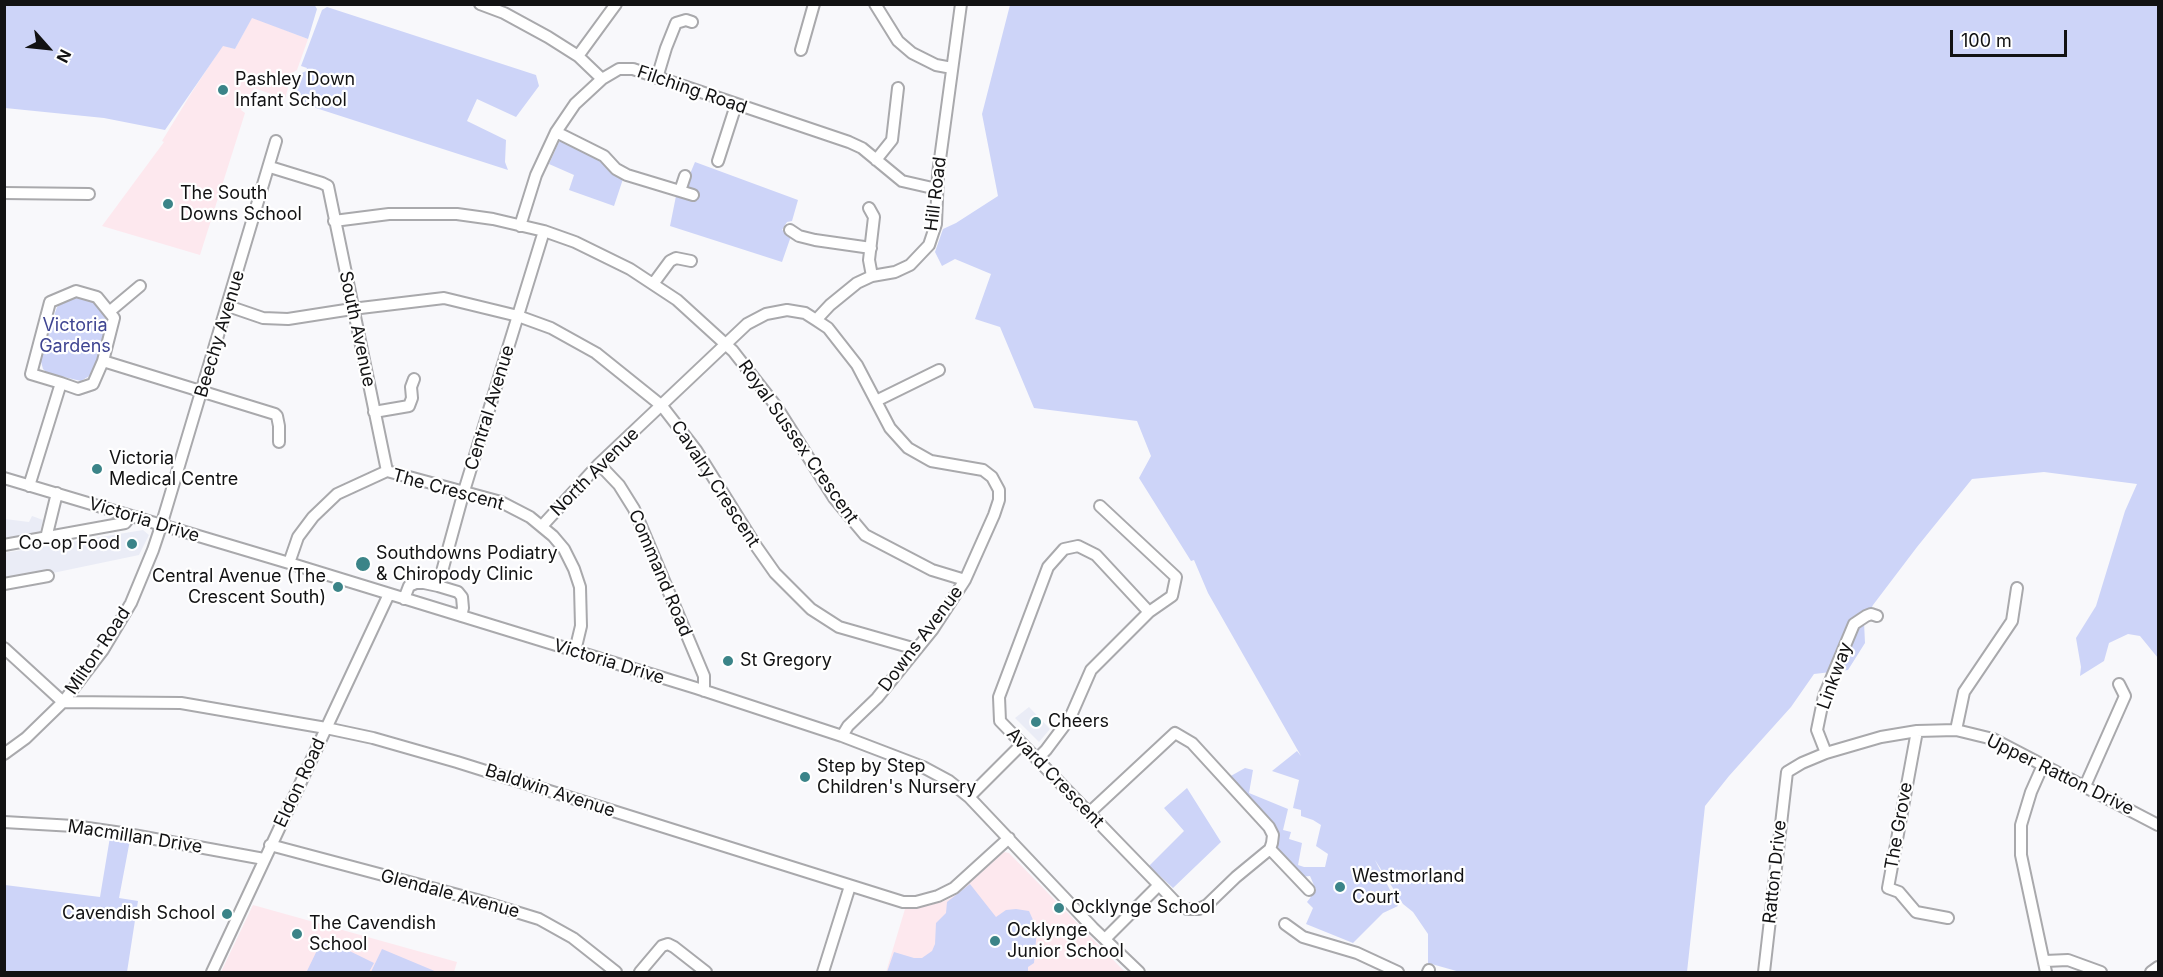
<!DOCTYPE html>
<html>
<head>
<meta charset="utf-8">
<style>
  body { margin:0 }
  #map { position:relative; width:2163px; height:977px; overflow:hidden; background:#f8f8fb; font-family:Inter,sans-serif }
  canvas { display:block }
  .frame { position:absolute; inset:0; border:6px solid #121213; pointer-events:none }
  .north { position:absolute; left:18px; top:18px; width:60px; height:60px; -webkit-text-stroke:4px #fff; paint-order:stroke; rotate:117deg; font-size:16px; font-weight:700; line-height:24px; text-align:center; color:#121213 }
  .north::after { content:''; display:block; margin:auto; width:21px; height:27px; background:#121213; clip-path:polygon(50% 0,100% 100%,50% 72%,0 100%) }
  .scale { position:absolute; left:1950px; top:30px; width:117px; height:27px; box-sizing:border-box; border:3px solid #121213; border-top:0; padding-left:8px; font-size:18px; line-height:21px; white-space:nowrap; color:#121213; -webkit-text-stroke:4px #fff; paint-order:stroke }
</style>
</head>
<body>
<div id="map">
<canvas width="2163" height="977"></canvas>
<div class="frame"></div>
<div class="north">N</div>
<div class="scale">100 m</div>
</div>
<script>
const ctx = document.querySelector('canvas').getContext('2d');
ctx.lineJoin = 'round';
function paint(path, color) { ctx.fillStyle = color; ctx.fill(path, 'evenodd'); }
const shape = rows => new Path2D(rows.map(r => 'M' + r).join(''));
function stroke(path, color, width, dash) { ctx.strokeStyle = color; ctx.lineWidth = width; ctx.lineCap = dash ? 'butt' : 'round'; ctx.setLineDash(dash || []); ctx.stroke(path); }
function label(font, color, halo, rows, align = 'center') {
  ctx.font = font + ' Inter,sans-serif'; ctx.lineWidth = 4.5; ctx.setLineDash([]); ctx.textBaseline = 'middle'; ctx.strokeStyle = halo; ctx.fillStyle = color; for (const [text, x, y, turn = 0] of rows) {
    ctx.save(); ctx.translate(x, y); ctx.rotate((+turn || 0) * Math.PI / 180); ctx.textAlign = isNaN(turn) ? turn : align; if (halo) ctx.strokeText(text, 0, 0); ctx.fillText(text, 0, 0); ctx.restore();
  }
}
const built = shape([
  [32,516,43,520,40,532,5,538,5,519,29,522],
  [143,530,149,535,139,555,5,583,4,553],
  [1029,707,1050,729,1039,742,1015,718]
]);
const education = shape([
  [252,17,308,39,297,70,292,73,285,99,254,88,252,94,243,101,241,110,245,113,200,255,102,226,164,142,162,141,192,92,223,45,235,49],
  [1004,852,1009,853,1125,972,886,972,905,909,928,906,947,900,961,891],
  [253,905,457,962,454,972,221,972]
]);
const green = shape([
  [314,4,317,9,308,39,252,18,235,49,223,46,165,130,104,118,5,108,5,5],
  [1010,5,2158,5,2158,658,2140,636,2128,634,2109,643,2104,661,2080,676,2081,667,2076,638,2096,606,2125,511,2137,484,2044,472,1972,479,1917,547,1873,605,1864,622,1865,643,1848,670,1814,674,1791,707,1729,776,1705,806,1687,972,1460,972,1428,963,1428,934,1413,912,1403,904,1375,860,1398,906,1383,913,1353,943,1306,924,1313,908,1307,902,1316,890,1310,876,1300,877,1280,856,1276,845,1229,777,1245,768,1253,770,1249,793,1288,809,1283,830,1291,832,1289,839,1302,843,1298,865,1304,867,1325,867,1328,854,1316,846,1321,825,1313,820,1301,816,1301,810,1293,808,1299,780,1272,771,1297,751,1301,756,1208,593,1194,560,1191,561,1139,478,1151,456,1137,421,1034,408,1000,327,975,319,991,274,955,259,942,266,935,252,943,229,956,223,998,196,982,114],
  [327,7,536,75,539,86,516,117,477,99,467,121,506,140,505,162,508,170,291,100,300,74,306,71,307,68,301,66,322,10],
  [562,141,595,157,614,174,623,179,614,206,569,190,574,175,549,164,559,142],
  [695,162,798,200,792,221,787,222,782,230,790,234,790,239,782,262,670,226,676,196,692,200,694,190,687,186,687,181],
  [81,297,98,304,105,314,107,325,101,350,91,375,81,381,47,373,43,369,40,358,57,307,64,301],
  [1187,788,1221,842,1173,888,1149,866,1184,831,1164,808],
  [110,837,130,840,119,898,138,901,127,972,5,972,5,885,100,897],
  [970,884,996,917,1006,910,1016,909,1029,911,1037,929,1034,963,1028,967,1028,972,887,972,894,952,914,958,922,958,932,951,935,944,936,923,946,913,947,902],
  [323,938,374,963,369,972,311,972,307,971],
  [382,949,437,972,371,972]
]);
const minor = shape([
  [480,4,504,13,548,37,578,56,602,79],
  [875,4,898,41,912,53,936,65,952,68],
  [801,50,814,4],
  [578,56,616,4],
  [657,78,666,48,676,23,686,20,692,22],
  [556,132,604,156,616,169,627,175,693,195],
  [876,160,892,140,898,88],
  [718,161,736,105],
  [270,167,322,183,328,186,387,471],
  [680,191,685,176],
  [4,193,89,194],
  [869,208,874,217,869,260,872,276],
  [334,221,389,214,457,214,493,219,544,231,575,242,630,269,677,300,733,351,776,406,834,498,865,535,932,570,965,580],
  [520,226,536,175,556,132,575,104,602,79,619,69,633,69,849,142,862,148,902,181,937,189],
  [790,230,799,236,815,240,871,248],
  [653,284,670,261,676,258,691,261],
  [228,306,263,318,288,319,352,309,444,298,518,316,551,328,596,353,662,406,696,450,756,546,775,573,811,609,839,627,916,649],
  [109,312,140,286],
  [816,320,830,305,857,283,872,276,895,272,910,265,929,245,936,224,938,174,961,4],
  [103,361,275,414,277,416,279,426,279,442],
  [876,401,939,370],
  [409,406,412,398,411,387,414,379],
  [374,412,409,406],
  [599,464,619,485,634,509,704,676,704,691],
  [4,478,289,563,696,688,842,736,923,767,949,781,969,797,1093,928,1139,972],
  [29,486,61,383,31,374,50,302,76,291,97,297,114,318,103,361,93,384,78,389,61,383],
  [542,526,599,464,747,324,766,314,787,310,805,313,816,320,828,328,857,365,890,428,908,448,931,461,983,470,992,477,999,490,999,500,994,515,965,580,933,629,877,698,848,726,842,736],
  [46,538,57,493],
  [4,545,125,523,130,517],
  [289,563,298,537,313,517,337,494,387,471,501,502,530,517,553,536,564,549,574,569,580,587,581,626,575,651],
  [4,584,48,576],
  [438,586,464,491,544,231],
  [404,599,409,586,416,583,424,583,438,586,458,592,462,597,463,608,461,616],
  [4,648,63,702,181,703,326,728,373,738,457,762,903,902,916,902,938,896,954,888,1009,838],
  [1956,730,1964,692,2012,621,2017,588],
  [1917,731,1888,888,1899,892,1916,912,1948,918],
  [1826,753,1817,730,1824,696,1854,624,1866,616,1871,614,1877,616],
  [4,754,26,738,63,702,103,650,131,603,153,550,161,526,276,141],
  [1037,759,1046,750,1070,718,1091,670,1149,612,1172,596,1176,577,1100,506],
  [2043,765,2031,792,2021,825,2021,855,2046,972],
  [2085,786,2125,696,2119,684],
  [969,797,1022,744],
  [1089,813,1175,733,1192,743,1269,827,1273,835,1272,843,1270,849,1236,877,1207,905,1199,909,1187,909,1179,906,1159,885,1000,721,999,697,1048,567,1064,549,1078,546,1096,555,1149,612],
  [4,822,74,826,122,833,264,859],
  [270,845,477,900,539,919,573,938,616,972],
  [1270,849,1309,890],
  [1285,924,1303,937,1357,953,1398,972],
  [1105,939,1159,885],
  [2045,961,2068,960,2101,972],
  [212,972,389,594],
  [640,972,662,946,668,944,674,947,706,972],
  [823,972,850,886],
  [1428,972,1429,970],
  [1764,972,1787,772,1802,763,1826,753,1881,737,1917,731,1956,730,1993,739,2158,825],
  [2151,972,2158,967]
]);
const markers = [
  [223,90,6,"#3b8488"],
  [168,204,6,"#3b8488"],
  [97,469,6,"#3b8488"],
  [132,544,6,"#3b8488"],
  [363,564,8,"#3b8488"],
  [338,587,6,"#3b8488"],
  [728,661,6,"#3b8488"],
  [1036,722,6,"#3b8488"],
  [805,777,6,"#3b8488"],
  [1340,887,6,"#3b8488"],
  [1059,908,6,"#3b8488"],
  [227,914,6,"#3b8488"],
  [297,934,6,"#3b8488"],
  [995,941,6,"#3b8488"]
];
const poiNames = [
  ["Pashley Down",235,80],
  ["Infant School",235,101],
  ["The South",180,194],
  ["Downs School",180,215],
  ["Victoria",109,459],
  ["Medical Centre",109,480],
  ["Co-op Food",120,544,"right"],
  ["Southdowns Podiatry",376,554],
  ["& Chiropody Clinic",376,575],
  ["Central Avenue (The",326,577,"right"],
  ["Crescent South)",326,598,"right"],
  ["St Gregory",740,661],
  ["Cheers",1048,722],
  ["Step by Step",817,767],
  ["Children's Nursery",817,788],
  ["Westmorland",1352,877],
  ["Court",1352,898],
  ["Ocklynge School",1071,908],
  ["Cavendish School",215,914,"right"],
  ["The Cavendish",309,924],
  ["School",309,945],
  ["Ocklynge",1007,931],
  ["Junior School",1007,952]
];
const streetNames = [
  ["Filching Road",692,90,19],
  ["Hill Road",936,194,-83],
  ["South Avenue",357,329,78],
  ["Beechy Avenue",220,334,-73],
  ["Central Avenue",490,408,-73],
  ["Royal Sussex Crescent",798,442,55],
  ["North Avenue",595,472,-45],
  ["Cavalry Crescent",715,484,57],
  ["The Crescent",448,490,15],
  ["Victoria Drive",144,520,17],
  ["Command Road",660,573,67],
  ["Downs Avenue",921,639,-53],
  ["Milton Road",98,651,-56],
  ["Victoria Drive",609,662,17],
  ["Linkway",1835,676,-70],
  ["Upper Ratton Drive",2060,775,26],
  ["Avard Crescent",1055,778,46],
  ["Eldon Road",300,783,-65],
  ["Baldwin Avenue",550,791,18],
  ["The Grove",1899,826,-80],
  ["Macmillan Drive",135,837,9],
  ["Ratton Drive",1775,872,-84],
  ["Glendale Avenue",450,894,15]
];
const parkNames = [
  ["Victoria",75,326],
  ["Gardens",75,347]
];
paint(built, '#eaecf6');
paint(education, '#fde8ee');
paint(green, '#cdd4f8');
stroke(minor, '#a9a9ac', 14);
stroke(minor, '#fff', 10);
for (const [x, y, r, color] of markers) { const dot = new Path2D(); dot.arc(x, y, r, 0, 2 * Math.PI); ctx.fillStyle = color; ctx.fill(dot); stroke(dot, '#fff', 2); }
label('18px', '#121213', '#fff', poiNames, 'left');
label('18px', '#121213', '#fff', streetNames);
label('18px', '#3f4592', '#fff', parkNames);
</script>
</body>
</html>
